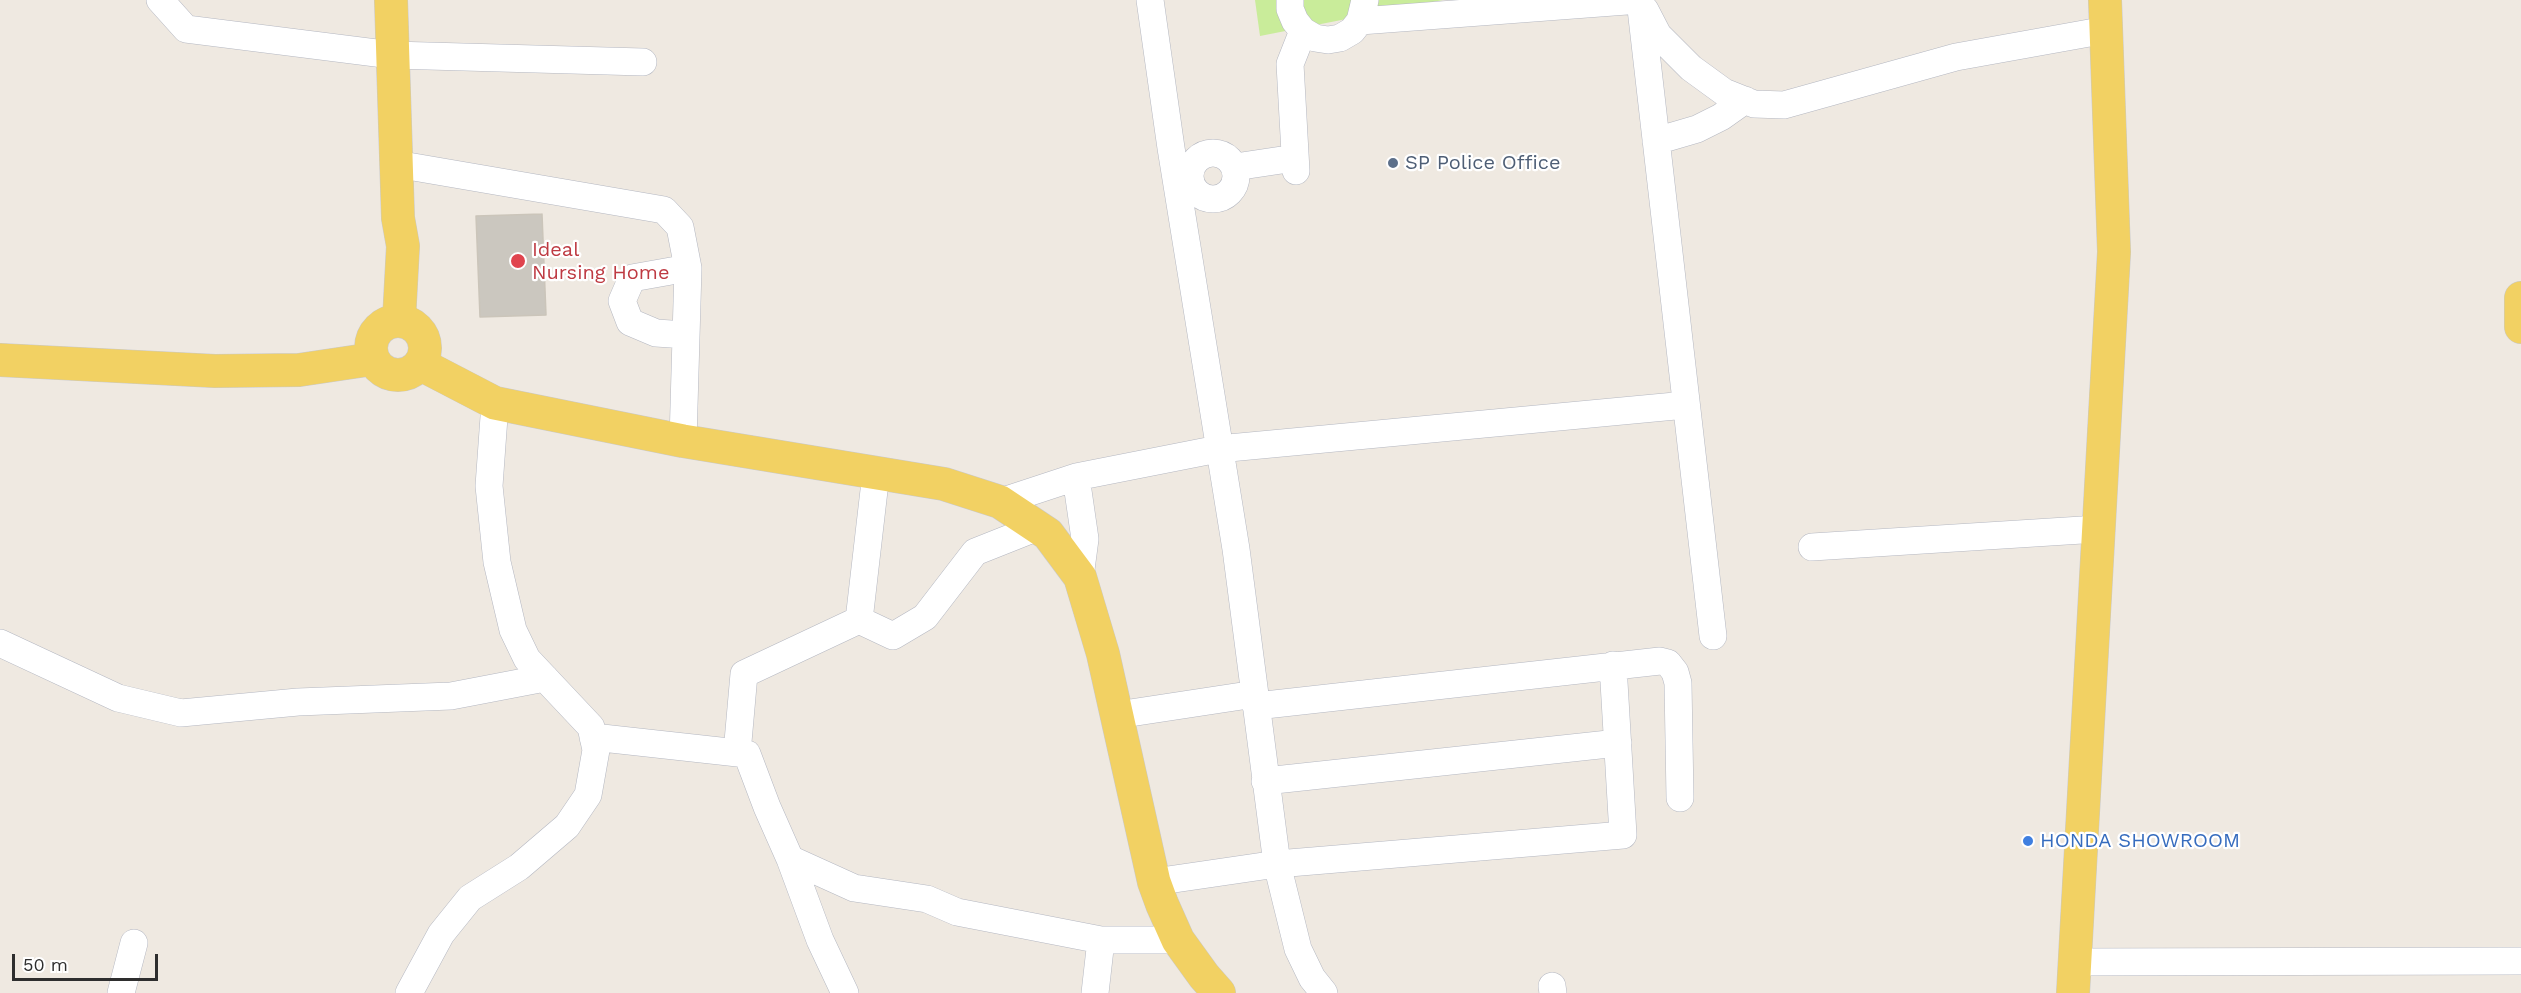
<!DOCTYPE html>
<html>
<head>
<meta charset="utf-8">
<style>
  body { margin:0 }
  #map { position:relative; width:2521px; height:993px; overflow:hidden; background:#efe9e1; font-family:"Work Sans",sans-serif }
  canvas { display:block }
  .scale { position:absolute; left:12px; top:954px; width:146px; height:27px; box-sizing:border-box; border:3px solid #2e2e2e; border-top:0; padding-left:8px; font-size:18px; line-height:21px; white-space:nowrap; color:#2e2e2e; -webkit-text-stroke:4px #fff; paint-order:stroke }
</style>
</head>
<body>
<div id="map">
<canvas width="2521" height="993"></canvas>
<div class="scale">50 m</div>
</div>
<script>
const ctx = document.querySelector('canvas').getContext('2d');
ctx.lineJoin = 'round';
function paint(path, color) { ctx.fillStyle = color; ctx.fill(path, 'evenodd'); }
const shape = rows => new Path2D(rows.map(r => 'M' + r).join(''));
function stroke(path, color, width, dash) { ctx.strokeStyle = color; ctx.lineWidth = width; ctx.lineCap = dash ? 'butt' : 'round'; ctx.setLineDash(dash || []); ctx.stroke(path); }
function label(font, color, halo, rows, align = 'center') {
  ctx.font = font + ' "Work Sans",sans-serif'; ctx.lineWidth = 4.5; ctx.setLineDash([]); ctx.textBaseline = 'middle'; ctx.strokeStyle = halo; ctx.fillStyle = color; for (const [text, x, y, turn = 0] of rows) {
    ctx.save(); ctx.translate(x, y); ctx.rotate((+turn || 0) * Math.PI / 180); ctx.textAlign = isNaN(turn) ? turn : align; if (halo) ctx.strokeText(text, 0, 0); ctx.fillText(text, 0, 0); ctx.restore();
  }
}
const pitch = shape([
  [1255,0,1443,0,1260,36]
]);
const building = shape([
  [542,214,546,315,480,317,476,216,542,214]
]);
const minor = shape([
  [160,0,186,29,392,55,643,62],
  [1150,0,1171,148,1236,549,1277,864,1154,882],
  [1290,0,1290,9,1295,21,1303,31,1315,38,1328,40,1340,38,1352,31,1360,21,1365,0],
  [1645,10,1658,35,1691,68,1724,92,1754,104,1784,105,1956,57,2106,30],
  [1360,21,1640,0,1713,636],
  [1656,141,1697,129,1721,117,1745,100],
  '1190 176a23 23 0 1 1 46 0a23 23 0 1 1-46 0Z',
  [396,164,664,210,680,227,688,268,683,441],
  [1235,167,1295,158],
  [1296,171,1290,64,1303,31],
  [686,335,656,333,630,322,622,301,632,278,688,268],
  [1076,477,1085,539,1080,577],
  [1000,502,1076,477,1218,449,1686,405],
  [1812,547,2098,529],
  [859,620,893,636,925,617,975,552,1038,527],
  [0,643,118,698,181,713,298,702,451,696,545,678],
  [1256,706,1660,661,1668,663,1675,672,1678,683,1680,798],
  [1117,715,1255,694],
  [593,737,747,754,767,807,790,859,854,888,927,899,957,912,1101,940,1178,940],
  [737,753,744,674,859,620,876,473],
  [1265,781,1618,743],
  [790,859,820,940,845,993],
  [2073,962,2521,961],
  [1552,986,1553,993],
  [121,993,134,943],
  [409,993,441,934,470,898,519,867,567,826,588,795,596,750,591,727,527,659,513,630,497,562,489,486,495,403],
  [1095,993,1101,940],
  [1324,993,1312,978,1298,949,1277,864,1623,835,1613,665]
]);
const major = shape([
  [391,0,398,218,403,246,399,320],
  [2521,298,2521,327],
  '371 348a27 27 0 1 1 54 0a27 27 0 1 1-54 0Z',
  [0,360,215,371,299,370,373,359],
  [420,364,495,403,683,441,944,484,1000,502,1048,534,1080,577,1103,654,1154,882,1162,904,1178,940,1204,976,1219,993],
  [2073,993,2114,252,2105,0]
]);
const markers = [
  [1393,163,6,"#5c6f8a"],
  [518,261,8,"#e0444e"],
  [2028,841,6,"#3f7fe0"]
];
const serviceNames = [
  ["SP Police Office",1405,163]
];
const healthNames = [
  ["Ideal",532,250],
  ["Nursing Home",532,273]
];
const shopNames = [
  ["HONDA SHOWROOM",2040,841]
];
paint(pitch, '#c9ec9a');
paint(building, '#cbc7bf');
stroke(building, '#cbc5ba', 1.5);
stroke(minor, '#b4b7c1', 28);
stroke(major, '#c9c9c9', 34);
stroke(minor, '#fff', 27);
stroke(major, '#f2d163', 33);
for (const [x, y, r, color] of markers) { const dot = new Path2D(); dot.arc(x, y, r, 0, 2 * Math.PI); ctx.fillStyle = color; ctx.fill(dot); stroke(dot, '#fff', 2); }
label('20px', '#4e5e75', '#fff', serviceNames, 'left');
label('20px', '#be3a42', '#fff', healthNames, 'left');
label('20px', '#366cbe', '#fff', shopNames, 'left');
</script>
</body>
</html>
